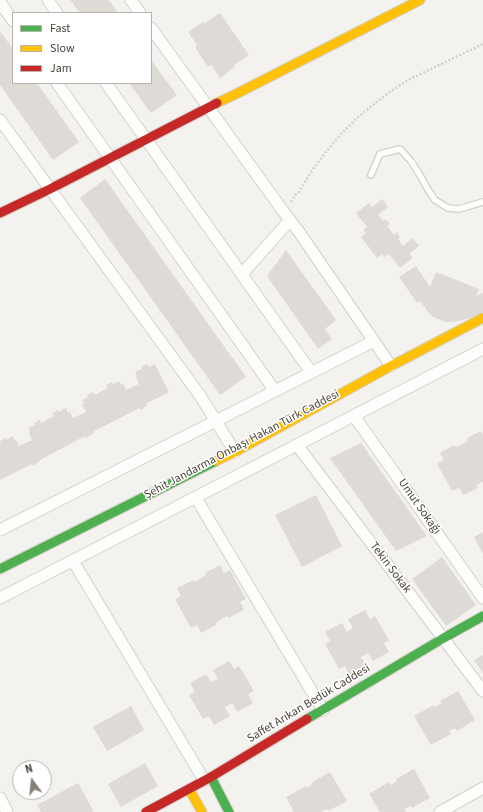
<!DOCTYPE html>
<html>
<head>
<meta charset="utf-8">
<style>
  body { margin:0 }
  #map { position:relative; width:483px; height:812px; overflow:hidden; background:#f4f2ee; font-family:"Source Sans 3",sans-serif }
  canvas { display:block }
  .legend { position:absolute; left:12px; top:12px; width:140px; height:72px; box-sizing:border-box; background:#fff; border:1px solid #b7b4b0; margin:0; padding:5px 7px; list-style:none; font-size:12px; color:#4b4439 }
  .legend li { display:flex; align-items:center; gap:8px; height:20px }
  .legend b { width:20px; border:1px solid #b7b4b0 }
  .north { position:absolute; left:12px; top:760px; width:40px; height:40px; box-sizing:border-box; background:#fff; border:1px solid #b7b4b0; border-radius:50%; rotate:345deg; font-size:11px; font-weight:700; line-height:16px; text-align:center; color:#4b4439 }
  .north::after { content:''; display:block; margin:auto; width:14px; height:18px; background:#868178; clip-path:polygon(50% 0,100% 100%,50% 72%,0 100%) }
</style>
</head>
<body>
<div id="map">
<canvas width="483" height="812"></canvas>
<ul class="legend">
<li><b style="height:5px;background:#4caf50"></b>Fast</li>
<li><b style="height:5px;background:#ffc107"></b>Slow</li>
<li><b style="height:5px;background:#c62828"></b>Jam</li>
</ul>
<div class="north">N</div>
</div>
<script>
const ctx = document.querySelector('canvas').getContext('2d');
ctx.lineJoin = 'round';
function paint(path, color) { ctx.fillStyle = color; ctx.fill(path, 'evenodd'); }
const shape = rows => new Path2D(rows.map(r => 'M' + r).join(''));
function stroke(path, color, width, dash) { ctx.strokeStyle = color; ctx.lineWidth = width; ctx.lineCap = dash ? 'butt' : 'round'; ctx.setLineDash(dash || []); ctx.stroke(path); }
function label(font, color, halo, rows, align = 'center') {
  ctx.font = font + ' "Source Sans 3",sans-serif'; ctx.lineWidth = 3; ctx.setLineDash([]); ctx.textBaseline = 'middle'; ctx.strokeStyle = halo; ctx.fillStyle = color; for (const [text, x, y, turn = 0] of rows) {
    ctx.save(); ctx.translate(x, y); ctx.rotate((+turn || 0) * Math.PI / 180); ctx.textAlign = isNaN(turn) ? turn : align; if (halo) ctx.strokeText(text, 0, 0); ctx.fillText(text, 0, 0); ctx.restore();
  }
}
const building = shape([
  [70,0,109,0,118,13,80,13],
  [220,13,249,55,234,65,235,67,220,78,211,65,208,67,195,47,197,45,188,32,203,22,205,23],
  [0,31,13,49,13,83,37,83,79,142,53,160,0,85],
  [151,60,177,95,151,113,129,83,151,83],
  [105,179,246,377,220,395,80,198],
  [382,199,388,207,378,215,383,221,386,219,390,224,387,226,394,235,397,232,400,237,398,239,403,246,413,238,419,246,409,254,413,258,400,268,389,254,384,257,382,254,377,258,361,237,366,233,363,230,367,227,356,213,369,203,372,207],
  [286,250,336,320,325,329,332,339,318,349,267,276],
  [416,266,430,287,436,272,479,289,476,296,483,293,483,315,454,322,446,322,433,317,428,312,420,301,417,303,399,277],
  [147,364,148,367,155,364,169,392,146,404,147,406,140,410,139,408,93,432,94,433,86,438,85,436,40,460,40,461,33,466,32,464,0,480,0,444,1,444,0,441,5,438,6,440,13,436,15,441,16,440,19,446,32,440,29,433,30,432,28,428,35,425,34,423,40,420,41,423,54,416,52,413,58,410,59,412,66,408,68,413,70,412,73,418,86,412,82,405,84,404,82,400,88,397,87,395,93,392,95,395,108,388,106,385,112,382,113,384,119,381,122,385,123,384,126,390,139,384,136,377,137,377,135,372,142,369,141,367],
  [481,431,483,435,483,482,476,485,478,488,463,495,459,488,452,491,437,464,444,460,440,453,454,445,456,447,468,441,467,438],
  [361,443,427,536,396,551,330,458],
  [316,495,342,546,302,567,275,515],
  [483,532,483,554,474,537],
  [442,557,476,605,446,626,412,579],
  [220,565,224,573,230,570,246,599,240,602,244,610,228,618,227,616,215,623,216,625,201,633,197,625,191,628,175,599,181,596,177,588,193,580,194,582,206,575,205,573],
  [365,610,370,619,375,616,389,640,384,643,389,652,373,661,368,653,361,657,366,665,349,674,345,666,339,669,325,644,330,641,325,632,342,623,347,632,353,628,348,619],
  [483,655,483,673,474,660],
  [229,661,234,669,239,666,254,691,248,694,253,703,237,712,232,703,225,707,230,716,214,725,209,716,203,719,189,695,195,692,190,683,206,674,211,682,218,679,213,670],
  [458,691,475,720,457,731,455,728,449,731,451,734,431,745,414,716,434,705,435,707,442,703,440,701],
  [131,706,144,730,107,751,93,727],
  [145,763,158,786,121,807,108,784],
  [414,769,430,798,412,808,411,806,404,809,406,812,380,812,369,794,389,782,391,785,397,781,396,779],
  [330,772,347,801,328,811,327,809,321,812,294,812,286,797,306,786,307,788,313,784,312,782],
  [78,783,94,812,41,812,37,805]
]);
const path = shape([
  [291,202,295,195,299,192,311,172,325,153,340,135,356,119,374,104,391,91,410,79,483,44]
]);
const lane = shape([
  [371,175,380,154,400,149,411,161,421,177,427,188,435,200,448,208,459,209,483,202]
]);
const street = shape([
  [48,0,57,13],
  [131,0,140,13],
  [0,2,13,21],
  [151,28,283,211,299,232,391,366],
  [57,83,275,391],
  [106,83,311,372],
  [0,120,201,397,235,452],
  [242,274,290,220],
  [354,416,483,598],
  [297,445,483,691],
  [196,498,323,710],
  [0,530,374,341],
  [73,561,204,780],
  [0,598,483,349],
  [0,798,7,812],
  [440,812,483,788]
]);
const fast = shape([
  [0,569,216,461],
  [307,719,442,639,483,616],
  [211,777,229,812]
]);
const slow = shape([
  [217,103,238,93,420,0],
  [216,461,235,452,391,366,483,318],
  [189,789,202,812]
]);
const jam = shape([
  [0,213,50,189,217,103],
  [146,812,211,777,307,719]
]);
const streetNames = [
  ["Şehit Jandarma Onbaşı Hakan Türk Caddesi",242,445,-28],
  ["Umut Sokağı",419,507,55],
  ["Tekin Sokak",390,568,53],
  ["Saffet Arıkan Bedük Caddesi",309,704,-31]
];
paint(building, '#dedbd6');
stroke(lane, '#d2d0cb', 8);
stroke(street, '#d2d0cb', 13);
stroke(fast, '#d3cfc5', 11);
stroke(slow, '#d3cfc5', 11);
stroke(jam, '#d3cfc5', 11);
stroke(path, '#d3d2cc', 2.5, [2, 2]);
stroke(lane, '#fdfdfc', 5.5);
stroke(street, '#fdfdfc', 11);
stroke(fast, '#4caf50', 9);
stroke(slow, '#ffc107', 9);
stroke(jam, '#c62828', 9);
label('12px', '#4b4439', '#fff', streetNames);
</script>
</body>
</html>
